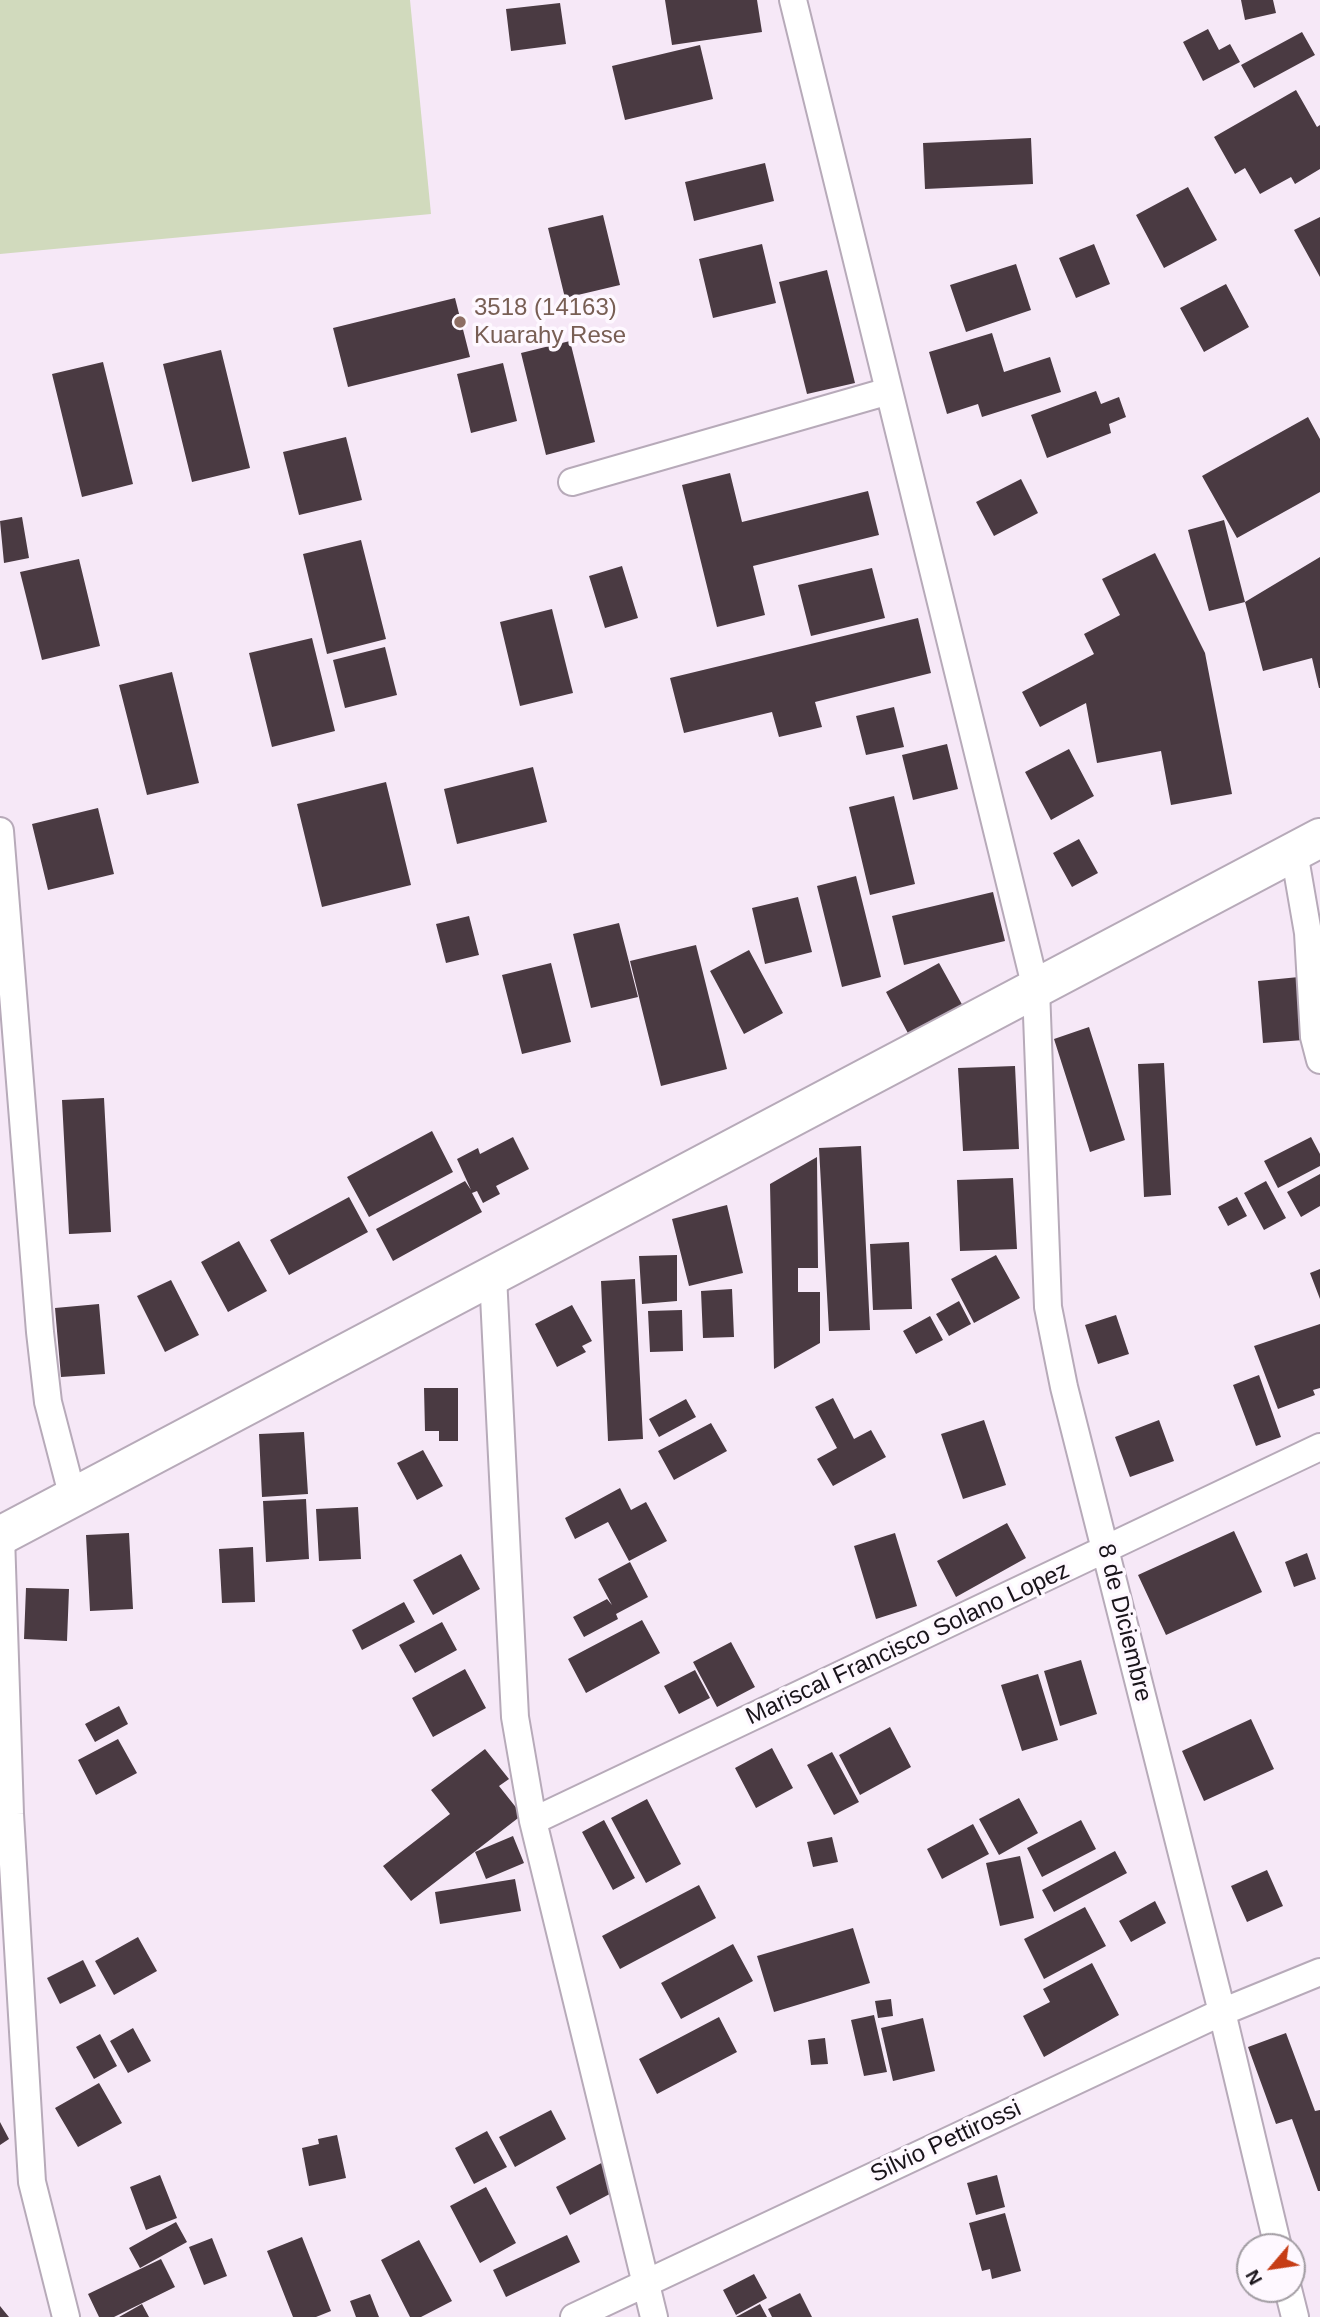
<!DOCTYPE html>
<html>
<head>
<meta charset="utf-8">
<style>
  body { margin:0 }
  #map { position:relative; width:1320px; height:2317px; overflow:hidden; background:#f6e8f7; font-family:Helvetica,sans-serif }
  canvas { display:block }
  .north { position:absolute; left:1236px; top:2233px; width:70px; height:70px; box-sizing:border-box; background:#fef8ff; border:2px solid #a29da3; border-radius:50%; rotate:241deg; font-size:19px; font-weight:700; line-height:28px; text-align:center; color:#19141a }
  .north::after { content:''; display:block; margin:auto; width:24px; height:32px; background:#c63d16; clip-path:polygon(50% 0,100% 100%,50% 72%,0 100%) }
</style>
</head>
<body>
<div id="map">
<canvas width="1320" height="2317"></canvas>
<div class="north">N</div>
</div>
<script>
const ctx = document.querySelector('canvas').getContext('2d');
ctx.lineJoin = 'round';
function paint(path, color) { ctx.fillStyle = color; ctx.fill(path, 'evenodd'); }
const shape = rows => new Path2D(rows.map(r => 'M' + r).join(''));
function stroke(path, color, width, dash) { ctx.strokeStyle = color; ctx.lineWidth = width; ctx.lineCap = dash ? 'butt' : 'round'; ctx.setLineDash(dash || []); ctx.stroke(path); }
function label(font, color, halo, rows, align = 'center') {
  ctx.font = font + ' Helvetica,sans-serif'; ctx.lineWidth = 7; ctx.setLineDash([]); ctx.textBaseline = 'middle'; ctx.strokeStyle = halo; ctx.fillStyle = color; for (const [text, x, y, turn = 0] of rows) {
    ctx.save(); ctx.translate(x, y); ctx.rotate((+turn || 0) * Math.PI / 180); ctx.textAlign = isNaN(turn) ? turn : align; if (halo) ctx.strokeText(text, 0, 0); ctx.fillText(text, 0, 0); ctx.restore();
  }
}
const green = shape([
  [0,0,410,0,431,214,0,254]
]);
const building = shape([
  [665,0,757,0,762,32,672,45],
  [1241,0,1273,0,1276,13,1245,20],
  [560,3,566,44,511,51,506,9],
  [1208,29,1219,50,1230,44,1240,62,1203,81,1183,42],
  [1302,32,1315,55,1254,88,1241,65],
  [700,45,713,99,625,120,612,66],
  [1296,90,1317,127,1320,125,1320,169,1295,184,1291,177,1260,194,1245,168,1235,174,1214,137],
  [1031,138,1033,184,925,189,923,143],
  [765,163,774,201,694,221,685,182],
  [1188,187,1217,240,1164,268,1136,215],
  [603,215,620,285,565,298,548,228],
  [1320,217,1320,277,1294,230],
  [762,244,776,303,713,318,699,259],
  [1094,244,1110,284,1076,298,1059,258],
  [1016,264,1031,310,966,332,950,285],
  [827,270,855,383,807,394,779,282],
  [1226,284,1249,327,1204,352,1180,308],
  [455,298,470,357,348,387,333,328],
  [992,333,1004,372,1050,357,1061,392,982,417,978,404,947,414,929,352],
  [570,341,595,442,546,455,521,353],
  [221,350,250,468,192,482,163,364],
  [103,362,133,484,82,497,52,374],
  [503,363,517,421,471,433,457,374],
  [1096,391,1101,404,1119,397,1126,417,1109,424,1111,433,1047,458,1031,415],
  [1308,417,1320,439,1320,492,1237,538,1202,476],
  [346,437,362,500,299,515,283,452],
  [730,473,742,522,868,491,879,535,753,566,765,615,717,627,682,485],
  [1021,479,1038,513,994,536,976,502],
  [22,517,29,558,4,563,0,521],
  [1224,520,1245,602,1209,611,1188,530],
  [361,540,386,639,327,654,303,554],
  [1155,553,1205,653,1232,794,1171,805,1161,751,1097,763,1086,703,1040,727,1022,692,1094,654,1084,634,1120,615,1102,579],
  [1320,557,1320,688,1319,688,1312,658,1263,671,1245,602],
  [79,559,100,646,42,660,20,572],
  [622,566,638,618,605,628,589,576],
  [872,568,885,618,811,636,798,585],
  [552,609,573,693,520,706,500,622],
  [918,618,931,673,815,702,822,727,779,737,772,712,684,733,670,678],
  [312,638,335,731,272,747,249,653],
  [385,647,397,695,345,708,333,660],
  [172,672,199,783,147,795,119,685],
  [894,707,904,747,866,755,856,716],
  [947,744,958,789,913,800,902,755],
  [1069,749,1094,796,1051,820,1025,772],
  [533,767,547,822,457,844,444,789],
  [386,782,411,885,322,907,297,804],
  [894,796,915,884,870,895,849,807],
  [98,808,114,874,48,890,32,824],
  [1079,839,1098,873,1072,887,1053,853],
  [856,876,881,977,842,987,817,886],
  [993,892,1005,941,904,965,892,916],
  [798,897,812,952,765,964,752,908],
  [469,916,479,955,446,963,436,924],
  [619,923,638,997,591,1008,573,934],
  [696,945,727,1069,661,1086,630,961],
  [749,950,783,1013,744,1034,710,971],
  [551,963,571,1042,522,1054,502,975],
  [939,963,964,1008,910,1037,886,992],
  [1299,977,1304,1040,1263,1043,1258,981],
  [1089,1027,1125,1140,1090,1152,1054,1039],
  [1164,1063,1171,1195,1144,1197,1138,1064],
  [1015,1066,1019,1149,963,1151,958,1068],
  [104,1098,111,1232,69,1234,62,1100],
  [432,1131,453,1172,369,1217,347,1177],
  [513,1137,529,1169,496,1186,500,1194,483,1203,477,1191,472,1193,482,1212,393,1261,376,1229,465,1181,471,1190,457,1159,478,1148,480,1154],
  [1311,1137,1320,1154,1320,1166,1278,1188,1264,1161],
  [861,1146,870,1330,829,1331,819,1148],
  [817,1157,818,1268,798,1268,798,1292,820,1292,820,1343,774,1369,770,1184],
  [1320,1174,1320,1206,1301,1217,1287,1192],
  [1013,1178,1017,1249,960,1251,957,1180],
  [1266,1181,1286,1218,1264,1230,1244,1193],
  [349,1197,368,1232,289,1275,270,1240],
  [1237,1197,1247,1216,1228,1226,1218,1207],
  [727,1205,743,1273,689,1286,672,1219],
  [239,1241,267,1291,228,1312,201,1262],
  [909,1242,912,1309,873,1310,870,1244],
  [677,1255,677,1301,642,1304,639,1256],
  [996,1255,1020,1298,974,1323,951,1279],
  [1320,1269,1320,1299,1310,1273],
  [635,1279,643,1439,608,1441,601,1281],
  [171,1280,199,1335,165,1352,137,1296],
  [732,1289,734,1337,703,1338,701,1291],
  [959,1301,971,1324,949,1336,936,1314],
  [99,1304,105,1374,61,1377,55,1308],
  [572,1305,592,1341,582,1346,586,1352,557,1367,535,1324],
  [682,1310,683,1351,650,1352,648,1311],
  [1116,1315,1129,1354,1098,1364,1085,1325],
  [930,1316,943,1340,916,1354,903,1331],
  [1320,1324,1320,1388,1313,1390,1315,1395,1278,1409,1254,1346],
  [1259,1375,1281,1437,1256,1446,1233,1385],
  [424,1388,458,1388,458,1441,439,1441,439,1431,425,1431],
  [833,1398,854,1439,871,1430,886,1457,833,1486,817,1459,837,1448,815,1407],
  [686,1399,696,1417,659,1437,649,1419],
  [984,1420,1006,1485,963,1499,941,1434],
  [1159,1420,1174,1461,1130,1477,1115,1437],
  [711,1423,727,1451,674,1480,658,1451],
  [304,1432,308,1494,262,1497,259,1434],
  [423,1450,443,1486,417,1500,397,1463],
  [620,1488,631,1510,646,1502,667,1541,629,1561,608,1522,575,1539,565,1518],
  [306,1499,309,1559,266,1562,263,1501],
  [358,1507,361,1559,319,1561,316,1509],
  [1007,1523,1026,1558,956,1597,937,1561],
  [1234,1531,1262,1592,1166,1635,1138,1575],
  [129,1533,133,1609,90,1611,86,1535],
  [895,1533,917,1606,876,1619,854,1546],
  [253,1547,255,1602,222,1603,219,1549],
  [1307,1553,1316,1579,1294,1587,1285,1562],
  [461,1554,480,1589,433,1615,413,1580],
  [630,1562,648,1597,616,1614,618,1619,584,1637,573,1617,607,1599,612,1605,598,1579],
  [26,1588,69,1589,67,1641,24,1639],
  [404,1602,415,1622,362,1650,352,1630],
  [642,1620,660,1653,586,1693,568,1659],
  [442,1622,457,1650,415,1673,399,1645],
  [731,1642,755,1687,717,1707,693,1662],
  [1081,1660,1097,1714,1060,1726,1044,1671],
  [465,1669,486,1708,433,1737,412,1698],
  [695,1670,710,1698,679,1714,664,1686],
  [1038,1674,1058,1740,1022,1751,1001,1685],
  [119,1706,128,1724,95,1742,85,1724],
  [1251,1719,1274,1769,1204,1801,1182,1751],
  [890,1727,911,1767,860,1795,839,1755],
  [118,1739,137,1773,96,1795,78,1760],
  [772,1748,793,1788,756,1808,735,1768],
  [485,1749,509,1779,499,1786,522,1815,411,1901,383,1866,450,1814,431,1790],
  [832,1752,859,1802,834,1815,807,1765],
  [1019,1798,1038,1833,999,1855,979,1819],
  [647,1799,681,1864,646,1883,611,1818],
  [604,1820,635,1878,613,1890,582,1832],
  [1081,1820,1096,1849,1042,1877,1027,1848],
  [973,1824,989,1854,942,1879,927,1849],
  [513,1836,524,1863,486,1879,475,1852],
  [832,1837,838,1862,813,1867,807,1842],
  [1115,1851,1127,1873,1054,1912,1042,1890],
  [1020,1856,1034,1918,1000,1926,986,1863],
  [1267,1870,1283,1906,1247,1922,1231,1886],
  [515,1879,521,1911,440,1924,435,1892],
  [699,1885,716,1918,620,1969,602,1936],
  [1155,1901,1166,1923,1131,1942,1119,1921],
  [1085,1907,1106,1946,1044,1979,1024,1939],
  [853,1928,870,1983,774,2012,757,1956],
  [138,1937,157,1971,114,1995,95,1961],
  [733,1944,753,1981,681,2019,661,1983],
  [83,1960,96,1986,60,2004,47,1978],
  [1092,1963,1119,2015,1044,2057,1023,2016,1050,2002,1043,1989],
  [891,1999,893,2016,878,2018,875,2001],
  [874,2015,887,2072,864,2076,851,2020],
  [719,2017,737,2052,657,2094,639,2059],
  [923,2018,935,2071,893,2081,881,2028],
  [133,2028,151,2061,128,2073,110,2041],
  [1286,2033,1315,2111,1320,2110,1320,2191,1318,2191,1292,2119,1276,2124,1248,2047],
  [100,2034,117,2066,94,2079,76,2047],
  [825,2038,828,2064,811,2065,808,2040],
  [99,2083,122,2123,78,2147,55,2108],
  [551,2110,566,2139,515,2167,499,2137],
  [0,2122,9,2139,0,2145],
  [487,2131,507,2167,474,2184,455,2148],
  [337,2135,346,2178,309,2186,302,2148,319,2144,318,2139],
  [607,2160,621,2188,570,2215,556,2187],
  [160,2175,177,2218,146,2230,130,2187],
  [997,2175,1005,2207,976,2215,967,2183],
  [486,2187,516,2243,480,2263,450,2206],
  [1005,2213,1021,2271,992,2279,990,2269,982,2271,969,2223],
  [176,2222,187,2242,140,2268,129,2248],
  [567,2235,580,2262,506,2297,493,2270],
  [302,2237,331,2311,316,2317,293,2317,267,2251],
  [212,2238,227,2276,204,2285,189,2247],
  [419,2240,452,2301,421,2317,410,2317,381,2260],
  [161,2259,175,2287,114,2317,99,2317,88,2294],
  [754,2274,767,2298,736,2315,723,2290],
  [800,2293,812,2317,772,2317,768,2309],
  [370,2294,379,2317,356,2317,350,2301],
  [142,2304,149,2317,119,2317],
  [760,2304,767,2317,736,2317],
  [0,2306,4,2311,9,2317,0,2317]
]);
const street = shape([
  [793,0,1036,989,1048,1307,1064,1387,1222,2012,1278,2247],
  [572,482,889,391],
  [0,831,40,1332,48,1402,73,1498],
  [1294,852,1308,933,1314,1037,1320,1060],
  [493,1276,515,1717,533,1821,654,2317],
  [1,1536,10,1814,32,2182,66,2317],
  [533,1821,1320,1447],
  [1288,2289,1295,2317],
  [574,2317,1222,2012,1320,1972]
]);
const primary = shape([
  [0,1536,1320,838]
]);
const markers = [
  [460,322,7,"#8d6e63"]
];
const educationNames = [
  ["3518 (14163)",474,308],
  ["Kuarahy Rese",474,336]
];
const streetNames = [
  ["8 de Diciembre",1124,1623,76],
  ["Mariscal Francisco Solano Lopez",908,1644,-25],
  ["Silvio Pettirossi",946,2142,-25]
];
paint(green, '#d1dabd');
paint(building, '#4a3a42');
stroke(street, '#b7aab9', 30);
stroke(primary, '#b7aab9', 42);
stroke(street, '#fff', 26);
stroke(primary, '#fff', 38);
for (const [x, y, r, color] of markers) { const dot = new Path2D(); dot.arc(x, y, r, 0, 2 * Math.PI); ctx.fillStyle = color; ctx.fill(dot); stroke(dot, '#fef8ff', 2.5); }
label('24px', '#785e54', '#fef8ff', educationNames, 'left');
label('24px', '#19141a', '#fef8ff', streetNames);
</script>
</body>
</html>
